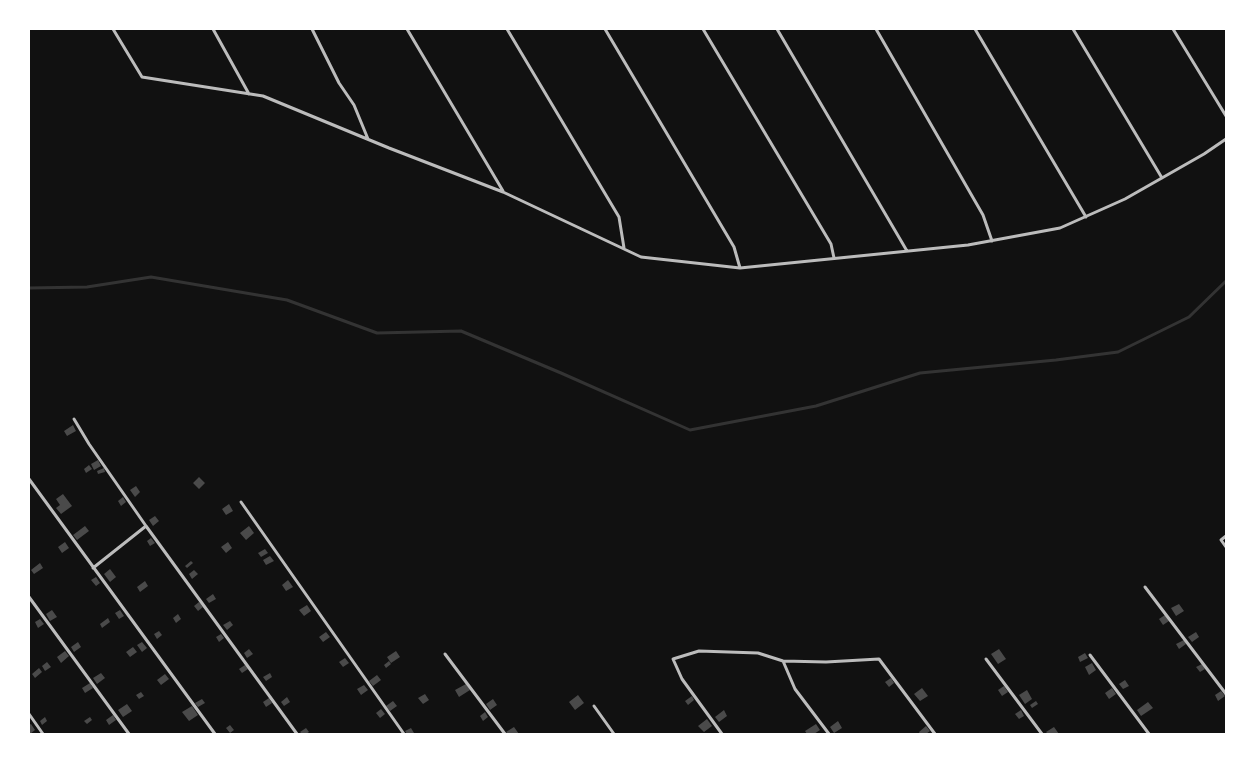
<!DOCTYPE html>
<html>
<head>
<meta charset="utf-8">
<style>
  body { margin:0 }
  #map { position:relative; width:1255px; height:763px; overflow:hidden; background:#111; font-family:Mulish,sans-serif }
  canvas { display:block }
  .frame { position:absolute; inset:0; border:30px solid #fff; pointer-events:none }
</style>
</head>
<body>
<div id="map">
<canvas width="1255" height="763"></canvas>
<div class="frame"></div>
</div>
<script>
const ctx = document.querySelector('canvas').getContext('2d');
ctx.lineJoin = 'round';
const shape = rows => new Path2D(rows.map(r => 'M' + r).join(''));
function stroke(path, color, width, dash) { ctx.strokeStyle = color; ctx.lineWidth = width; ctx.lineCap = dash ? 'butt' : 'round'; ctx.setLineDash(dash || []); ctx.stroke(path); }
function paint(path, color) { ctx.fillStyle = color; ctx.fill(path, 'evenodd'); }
const stream = shape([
  [29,288,87,287,151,277,287,300,377,333,461,331,561,373,690,430,816,406,920,373,1056,360,1118,352,1189,317,1226,281]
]);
const building = shape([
  [73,425,76,431,67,436,64,431],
  [98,460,101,466,94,470,91,464],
  [89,465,92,469,86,473,84,469],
  [104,468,105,472,98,474,97,471],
  [199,477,205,483,199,489,193,483],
  [136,486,140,492,135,497,130,490],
  [63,494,72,506,61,514,56,508,60,505,56,499],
  [123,497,126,502,121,506,118,501],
  [229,504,233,511,226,515,222,509],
  [155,516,159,521,153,526,149,520],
  [85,526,89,531,77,540,73,535],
  [249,526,254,533,246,540,240,533],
  [151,538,155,543,150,546,147,541],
  [65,542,69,548,62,553,58,547],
  [228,542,232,548,226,553,221,547],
  [265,549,268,553,261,557,258,553],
  [270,556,274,561,266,565,263,560],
  [191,561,193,563,187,568,185,566],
  [40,563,43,568,34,574,31,570],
  [110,569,116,577,110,582,104,574],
  [194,570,198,574,192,579,189,574],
  [96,577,100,583,96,586,91,580],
  [288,580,293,587,286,591,282,585],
  [145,581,148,586,140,592,137,587],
  [213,594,216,599,209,603,206,599],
  [199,602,203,607,198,611,194,606],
  [1179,604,1184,611,1176,616,1171,608],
  [307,605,311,611,304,616,299,610],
  [52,610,57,617,50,621,46,614],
  [120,610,124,616,119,619,115,613],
  [178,614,181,619,176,623,173,618],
  [1165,615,1169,621,1163,625,1159,619],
  [108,618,110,622,102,628,100,624],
  [40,619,44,624,38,628,35,622],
  [230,621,233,625,227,630,223,625],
  [159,631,162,635,157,639,154,634],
  [326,632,330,637,323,642,319,637],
  [1196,632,1199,637,1192,642,1188,637],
  [221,634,224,638,219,642,216,637],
  [1184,640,1186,644,1179,649,1176,644],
  [78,642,81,647,74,652,71,647],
  [142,642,147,648,142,652,137,645],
  [133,647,137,652,130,657,126,652],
  [249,649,253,654,247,658,244,653],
  [999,649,1006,659,998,664,991,654],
  [65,651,69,656,61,663,57,657],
  [396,651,400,657,391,663,387,657],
  [1085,653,1088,658,1080,662,1078,657],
  [345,658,349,663,343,667,339,662],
  [389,661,391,664,386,668,384,665],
  [47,662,51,667,45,671,42,666],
  [1092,663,1096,670,1089,675,1085,667],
  [1202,664,1205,669,1200,672,1196,667],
  [245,665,248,669,242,673,239,669],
  [39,668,42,672,35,678,32,674],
  [101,673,105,678,97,684,93,678],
  [270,673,272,677,266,681,263,677],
  [165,674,169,679,161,685,157,680],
  [377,675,381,680,373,686,369,681],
  [891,678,894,683,889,687,885,682],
  [1125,680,1129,686,1123,689,1119,684],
  [90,683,93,688,85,693,82,688],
  [466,684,470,690,459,697,455,690],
  [364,685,368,690,361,695,357,689],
  [1004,686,1008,692,1002,696,998,690],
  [922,688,928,696,920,701,914,694],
  [1112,688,1116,694,1109,699,1105,693],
  [1027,690,1032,699,1025,704,1019,695],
  [1221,691,1225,696,1218,701,1215,695],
  [141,692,144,696,139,699,136,695],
  [425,694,429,700,423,704,418,698],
  [578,695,584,703,575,710,569,702],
  [692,696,694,700,688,705,685,701],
  [287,697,290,702,284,706,281,702],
  [269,698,272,703,266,707,263,702],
  [202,699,205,703,198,707,195,703],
  [493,699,497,705,490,710,486,704],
  [393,701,397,706,390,711,386,706],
  [1036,701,1038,704,1032,708,1030,705],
  [1148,702,1153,708,1141,716,1137,710],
  [127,704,132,711,123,717,118,710],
  [192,706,198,715,189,721,182,712],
  [381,709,385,714,380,718,376,713],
  [724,710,727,716,719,722,715,717],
  [1021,710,1024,716,1019,719,1015,714],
  [485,712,488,717,483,721,480,716],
  [113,715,116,720,109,725,106,720],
  [45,717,47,721,42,725,40,721],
  [90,717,92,720,87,724,84,721],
  [707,719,712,726,704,732,698,726],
  [838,721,842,728,834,733,830,727],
  [31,724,35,730,30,734,29,725],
  [816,724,820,730,814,734,807,734,805,731],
  [230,725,234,730,230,733,226,728],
  [926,726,930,731,926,734,920,734,919,732],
  [514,727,519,734,508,734,506,732],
  [1054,727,1059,734,1048,734,1046,732],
  [306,728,309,732,306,734,302,734,300,732],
  [411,728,414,733,412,734,407,734,405,731]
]);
const service = shape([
  [113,29,142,77,263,96,389,148,503,192,641,257,740,268,968,245,1060,228,1125,199,1204,154,1226,139],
  [213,29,249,94],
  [312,29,339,83,354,105,368,139],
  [407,29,503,191],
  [507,29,619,217,624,248],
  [605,29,734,247,740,268],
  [703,29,831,244,834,258],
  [777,29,907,251],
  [876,29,983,215,992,241],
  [975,29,1086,217],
  [1073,29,1162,178],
  [1173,29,1226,116],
  [74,419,89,444,146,526],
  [29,479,215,734],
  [241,502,404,734],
  [1226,536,1221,540,1226,547],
  [93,568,146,526,297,734],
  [1145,587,1226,694],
  [29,597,129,734],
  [445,654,505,734],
  [1090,655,1149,734],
  [986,659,1042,734],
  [783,661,795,689,829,734],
  [594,706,614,734],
  [29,714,43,734],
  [722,734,682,679,673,659,699,651,758,653,783,661,826,662,879,659,935,734]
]);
stroke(stream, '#333', 3);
paint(building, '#4a4a4a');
stroke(service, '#bcbcbc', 3);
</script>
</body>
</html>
